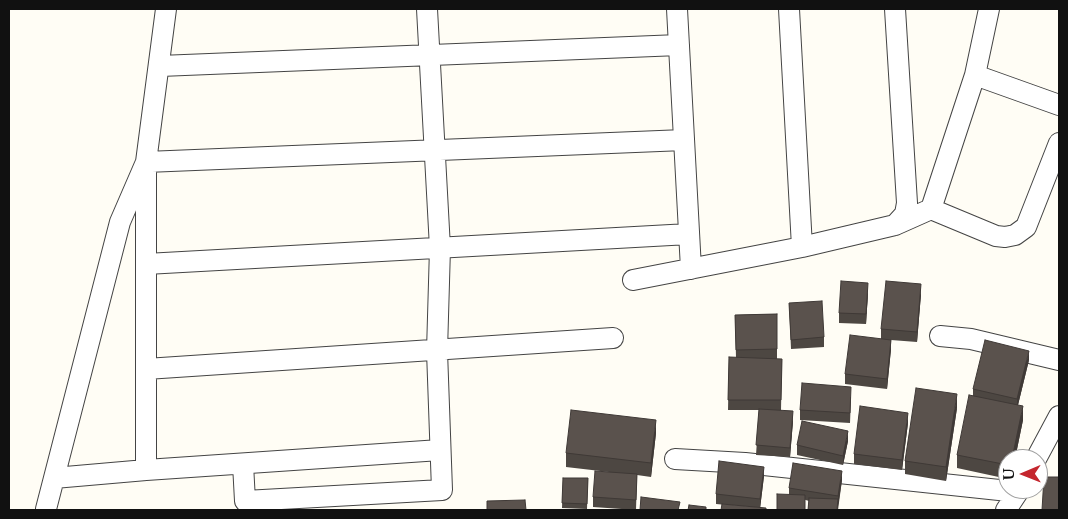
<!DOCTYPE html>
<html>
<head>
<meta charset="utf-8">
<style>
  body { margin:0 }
  #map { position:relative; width:1068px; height:519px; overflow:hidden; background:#fffdf5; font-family:"Libre Baskerville",serif }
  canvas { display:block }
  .frame { position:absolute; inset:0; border:10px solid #111; pointer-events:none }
  .north { position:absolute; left:998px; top:449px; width:50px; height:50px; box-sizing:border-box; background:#fff; border:1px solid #a0a0a0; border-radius:50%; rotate:269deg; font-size:14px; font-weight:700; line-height:20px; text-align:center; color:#111 }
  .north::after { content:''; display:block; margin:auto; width:18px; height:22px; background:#c4262e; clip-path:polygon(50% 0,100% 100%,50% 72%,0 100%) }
</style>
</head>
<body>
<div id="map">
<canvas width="1068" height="519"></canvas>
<div class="frame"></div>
<div class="north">U</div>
</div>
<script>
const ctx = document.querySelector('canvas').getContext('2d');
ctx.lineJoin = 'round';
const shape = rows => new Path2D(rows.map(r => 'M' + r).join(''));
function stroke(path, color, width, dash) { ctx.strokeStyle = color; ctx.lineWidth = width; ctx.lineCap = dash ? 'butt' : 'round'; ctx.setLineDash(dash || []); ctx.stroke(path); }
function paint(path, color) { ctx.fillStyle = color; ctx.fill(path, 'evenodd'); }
const street = shape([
  [166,9,146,162,146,369,613,338],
  [677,9,691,269],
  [789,9,802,247],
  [160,66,679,45],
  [975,75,1059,105],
  [931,209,996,236,1005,237,1015,235,1026,227,1059,143],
  [895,225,905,214,907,203,895,9],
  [146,264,689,234],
  [633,280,802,247,895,225,931,209,975,75,989,9],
  [940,336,971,339,1059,360],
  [146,369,146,470,440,450],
  [675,459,745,463,1018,492],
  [1036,459,1059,416],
  [243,464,245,501,442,490,437,351,440,248,427,9],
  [54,478,146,470],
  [46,509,120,222,146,162,684,140],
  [1006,510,1020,489]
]);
const wall = shape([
  [868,293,866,324,839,323,839,313],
  [921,294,917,342,891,340,891,349,887,389,845,384,845,374,881,339,881,329],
  [789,303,824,337,824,347,791,349],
  [777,314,777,359,782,359,781,410,793,421,790,457,756,455,759,410,728,410,729,357,736,358,735,315],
  [1029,360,1018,405,1023,420,1015,459,1008,459,1008,479,957,468,957,455,973,395,973,389],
  [851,397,850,423,800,420,800,410],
  [957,408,946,481,905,474,905,461],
  [908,423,902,470,854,464,854,454],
  [656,433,651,477,637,475,636,510,593,507,593,497,609,472,566,467,566,453],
  [848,441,843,465,797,455,797,445],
  [764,476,760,508,716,504,716,494],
  [563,478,588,478,587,509,562,508],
  [842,480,838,510,808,510,809,501,789,495,789,488]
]);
const shadedWall = shape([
  [868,283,868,293,866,324,866,314],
  [921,284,921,294,917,342,917,332],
  [891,340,891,349,887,389,887,379],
  [1029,351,1029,360,1017,409,1017,399],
  [957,394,957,408,946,481,946,467],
  [1023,406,1023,420,1015,459,1012,459],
  [793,411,793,421,790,457,790,448],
  [908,413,908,423,902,470,902,460],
  [656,420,656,433,651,477,651,463],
  [848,431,848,441,843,465,843,456],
  [764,467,764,476,760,509,760,499],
  [842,471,842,480,838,506,838,496]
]);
const building = shape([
  [841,281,868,283,866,314,839,313,841,281],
  [886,281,921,284,917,332,881,329,886,281],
  [822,301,824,337,791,340,789,303,822,301],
  [777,314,777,349,736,350,735,315,777,314],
  [850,335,891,340,887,379,845,374,850,335],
  [985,340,1029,351,1017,399,973,389,985,340],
  [729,357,782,359,781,400,728,400,729,357],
  [802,383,851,387,850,413,800,410,802,383],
  [916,388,957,394,946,467,905,461,916,388],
  [969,395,1023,406,1012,459,1008,459,1008,465,957,455,969,395],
  [860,406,908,413,902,460,854,454,860,406],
  [759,409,793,411,790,448,756,445,759,409],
  [571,410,656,420,651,463,566,453,571,410],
  [802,421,848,431,843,456,797,445,802,421],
  [719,461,764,467,760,499,716,494,719,461],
  [793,463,842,471,838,496,789,488,793,463],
  [595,471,637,474,636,500,593,497,595,471],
  [1044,477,1059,477,1059,510,1042,510,1044,477],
  [563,478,588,478,587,504,562,503,563,478],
  [777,494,805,495,805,510,777,510,777,494],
  [641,497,680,502,678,510,640,510,641,497],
  [809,498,838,499,837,510,808,510,809,498],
  [525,500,526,510,487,510,487,501,525,500],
  [722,504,766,508,766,510,721,510,722,504],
  [689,505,706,507,706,510,688,510,689,505]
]);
stroke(street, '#444', 22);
stroke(street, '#fff', 20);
paint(wall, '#4d4742');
paint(shadedWall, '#3f3936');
paint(building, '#5a524d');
stroke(building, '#3f3936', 1);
</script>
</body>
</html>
